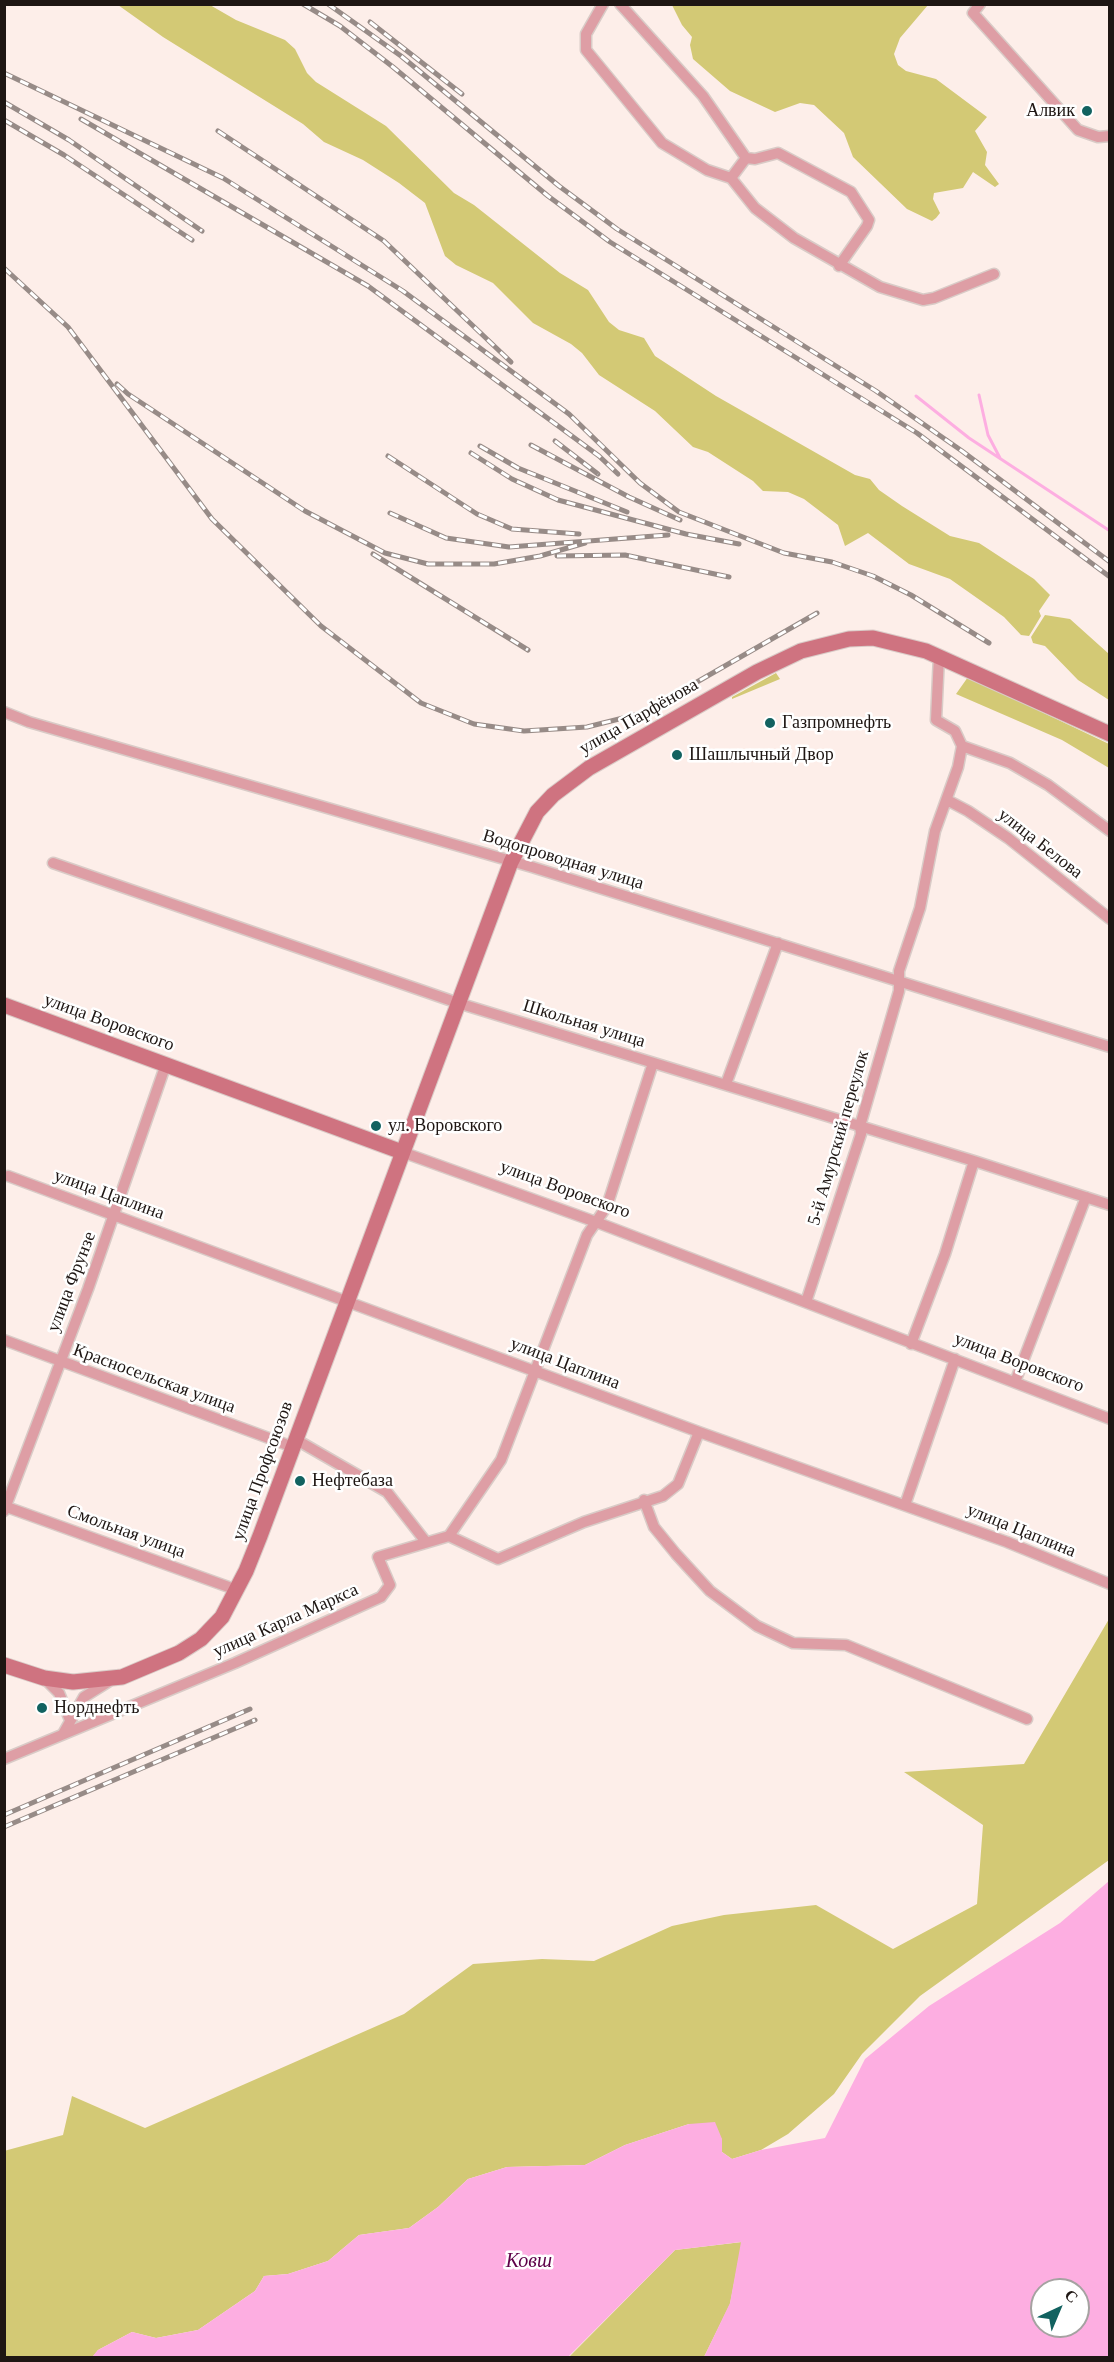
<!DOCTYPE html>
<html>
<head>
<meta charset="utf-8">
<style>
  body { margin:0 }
  #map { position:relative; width:1114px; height:2362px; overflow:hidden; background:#fdeee9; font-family:"Times New Roman",serif }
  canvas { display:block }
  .frame { position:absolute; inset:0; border:6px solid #1e1613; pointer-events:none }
  .north { position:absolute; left:1030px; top:2278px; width:60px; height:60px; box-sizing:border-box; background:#fff; border:2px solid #a5a2a1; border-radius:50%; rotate:44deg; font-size:16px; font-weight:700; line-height:24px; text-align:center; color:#1e1613 }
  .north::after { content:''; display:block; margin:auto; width:21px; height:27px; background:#126260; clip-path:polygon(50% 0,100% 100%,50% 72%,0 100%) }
</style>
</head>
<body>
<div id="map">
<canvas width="1114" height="2362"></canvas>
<div class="frame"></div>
<div class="north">С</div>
</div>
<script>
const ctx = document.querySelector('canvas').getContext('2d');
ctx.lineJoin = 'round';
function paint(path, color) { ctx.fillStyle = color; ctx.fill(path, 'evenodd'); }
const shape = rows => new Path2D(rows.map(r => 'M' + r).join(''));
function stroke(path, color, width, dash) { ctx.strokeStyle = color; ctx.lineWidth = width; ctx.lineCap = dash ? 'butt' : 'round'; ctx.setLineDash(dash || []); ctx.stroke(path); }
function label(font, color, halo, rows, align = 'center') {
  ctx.font = font + ' "Times New Roman",serif'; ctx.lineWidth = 5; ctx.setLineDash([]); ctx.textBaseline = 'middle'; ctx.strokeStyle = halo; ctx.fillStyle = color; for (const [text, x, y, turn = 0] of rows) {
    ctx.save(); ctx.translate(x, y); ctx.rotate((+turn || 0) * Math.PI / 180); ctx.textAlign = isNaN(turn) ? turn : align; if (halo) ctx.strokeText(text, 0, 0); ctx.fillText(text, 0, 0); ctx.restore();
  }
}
const green = shape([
  [118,5,210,5,236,20,285,40,295,49,307,73,316,82,386,126,454,193,474,205,560,273,588,290,609,322,619,330,644,338,655,356,716,396,855,475,870,479,879,490,902,506,950,536,979,543,1034,579,1050,595,1039,611,1041,616,1029,636,1021,635,1004,617,950,579,909,564,868,533,845,546,838,525,804,499,788,492,763,491,753,481,708,452,693,447,655,411,599,375,582,353,571,344,533,323,493,283,456,265,445,256,425,203,399,183,363,160,324,142,303,124,163,37],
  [672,5,928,5,900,38,894,54,898,65,906,71,936,79,987,117,975,131,987,152,985,165,999,184,995,187,973,172,963,188,934,193,933,199,940,213,936,218,932,221,907,209,853,157,844,133,814,105,800,103,775,112,730,91,693,59,690,45,692,37,682,25],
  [1045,615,1070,619,1109,654,1109,700,1078,680,1045,646,1033,643,1031,637],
  [776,673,780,679,732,699,732,697],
  [968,677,1109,744,1109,768,1062,740,956,694],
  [1109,1619,1109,1860,920,1996,862,2054,834,2094,788,2134,761,2150,732,2159,722,2152,722,2139,689,2124,625,2145,585,2165,507,2167,468,2179,438,2207,409,2228,359,2235,328,2261,288,2274,264,2276,255,2291,198,2330,156,2338,132,2332,98,2350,92,2358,5,2357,4,2151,63,2135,72,2096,145,2128,404,2014,473,1964,542,1959,594,1961,672,1926,724,1915,816,1905,893,1949,977,1904,983,1825,904,1772,1024,1764],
  [742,2242,730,2304,704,2357,568,2358,675,2250]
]);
const water = shape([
  [1109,1881,1109,2357,704,2357,730,2303,741,2242,675,2250,568,2357,92,2357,98,2350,132,2332,156,2338,198,2330,255,2291,264,2276,288,2274,328,2261,359,2235,409,2228,438,2207,468,2179,507,2167,585,2165,625,2145,689,2124,715,2122,722,2139,722,2152,732,2159,761,2150,825,2138,865,2059,929,2006,1060,1923],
  [1042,2290,1078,2290,1078,2326,1042,2326]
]);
const stream = shape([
  [979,395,988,435,1000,458],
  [916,396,969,438,1110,531]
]);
const minor = shape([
  [603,4,586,34,586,50,662,143,707,170,731,178],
  [620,4,703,96,746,158,731,178,755,208,794,238,880,287,923,300,934,298,994,274],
  [980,4,973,13,1078,130,1098,137,1110,136],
  [746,158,755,159,778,153,851,192,869,220,867,226,839,266],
  [4,712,29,722,532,867,1110,1047],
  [962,746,1010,763,1048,785,1110,831],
  [947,800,968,811,1008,838,1110,919],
  [53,863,458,1003,974,1161,1110,1205],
  [726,1084,778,943],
  [402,1152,596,1222,1110,1419],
  [8,1176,699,1432,1007,1542,1110,1584],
  [806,1302,861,1134,860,1126,899,991,899,971,920,908,935,831,958,767,962,746,955,731,936,720,939,656],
  [4,1340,293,1447],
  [911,1344,945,1254,974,1161],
  [1015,1382,1086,1197],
  [295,1439,387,1492,426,1542],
  [644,1500,654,1527,676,1554,710,1591,757,1626,793,1643,846,1645,1027,1719],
  [905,1505,955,1359],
  [4,1506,237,1590],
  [4,1511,88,1289,166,1064],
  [449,1536,498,1559,584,1522,663,1496,678,1484,699,1432],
  [44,1678,59,1693,70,1720],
  [63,1734,84,1697,108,1682],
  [4,1759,235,1663,381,1597,390,1585,378,1557,449,1536,501,1460,587,1235,607,1206,653,1063]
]);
const secondary = shape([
  [4,1005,402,1152],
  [4,1665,44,1678,73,1682,122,1677,179,1653,201,1639,222,1617,246,1571,260,1536,511,862,537,812,553,795,589,768,757,672,801,651,849,639,873,638,926,651,1110,734]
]);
const rail = shape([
  [303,4,340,26,393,67,548,196,610,242,917,433,1110,577],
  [328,4,401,56,559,186,617,229,876,391,962,451,1110,562],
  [370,22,462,94],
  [4,73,223,178,403,291,569,414,640,483,679,512,784,553,832,562,873,576,911,595,989,643],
  [4,102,69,140,202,231],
  [81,119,368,286,599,456,618,474],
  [4,120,64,155,192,240],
  [218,131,384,241,511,362],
  [4,268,68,327,212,519,321,626,421,703,474,724,524,731,587,727,643,713,817,613],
  [117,384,128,394,305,511,385,553,428,564,494,564,540,556,585,543],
  [555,441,598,474],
  [531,445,629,497,680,520],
  [480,446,518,468,627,512],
  [471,453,512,479,558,500,686,534,739,544],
  [388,456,477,514,512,529,579,534],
  [390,513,446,538,509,547,668,535],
  [373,554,528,650],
  [557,556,625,555,729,577],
  [4,1815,250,1709],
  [4,1827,255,1720]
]);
const markers = [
  [1087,111,6,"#126260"],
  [770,723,6,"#126260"],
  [677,755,6,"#126260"],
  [376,1126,6,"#126260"],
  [300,1481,6,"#126260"],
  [42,1708,6,"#126260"]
];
const poiNames = [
  ["Алвик",1075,111,"right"],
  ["Газпромнефть",782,723],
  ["Шашлычный Двор",689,755],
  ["ул. Воровского",388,1126],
  ["Нефтебаза",312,1481],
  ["Норднефть",54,1708]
];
const streetNames = [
  ["улица Парфёнова",639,717,-30],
  ["улица Белова",1040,844,38],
  ["Водопроводная улица",563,860,17],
  ["улица Воровского",109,1023,20],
  ["Школьная улица",584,1024,17],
  ["5-й Амурский переулок",839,1138,-74],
  ["улица Воровского",565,1190,20],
  ["улица Цаплина",109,1195,20],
  ["улица Фрунзе",72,1282,-69],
  ["улица Воровского",1019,1363,21],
  ["улица Цаплина",565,1364,21],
  ["Красносельская улица",154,1379,20],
  ["улица Профсоюзов",263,1471,-70],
  ["улица Цаплина",1021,1531,22],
  ["Смольная улица",126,1532,20],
  ["улица Карла Маркса",286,1621,-24]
];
const waterNames = [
  ["Ковш",529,2262]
];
paint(green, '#d3c975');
paint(water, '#fdaee1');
stroke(stream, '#fdaee1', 3);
stroke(minor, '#d9cbc7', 13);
stroke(secondary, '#d9cbc7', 17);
stroke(minor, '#de9ea5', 10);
stroke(secondary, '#cf7380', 15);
stroke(rail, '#978b87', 5);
stroke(rail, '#fff', 3, [9]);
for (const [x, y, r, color] of markers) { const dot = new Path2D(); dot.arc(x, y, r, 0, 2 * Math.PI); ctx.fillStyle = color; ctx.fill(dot); stroke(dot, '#fff', 2); }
label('18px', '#1e1613', '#fff', poiNames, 'left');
label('18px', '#1e1613', '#fff', streetNames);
label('italic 20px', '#5e0048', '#fff', waterNames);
</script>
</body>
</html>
